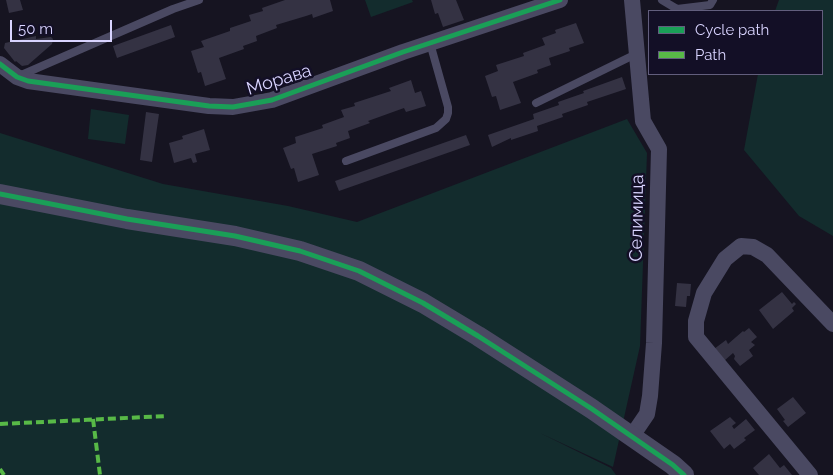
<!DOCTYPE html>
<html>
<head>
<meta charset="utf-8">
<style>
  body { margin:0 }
  #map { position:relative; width:833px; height:475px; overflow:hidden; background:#161421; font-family:Raleway,sans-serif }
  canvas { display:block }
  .legend { position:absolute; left:648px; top:10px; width:175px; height:65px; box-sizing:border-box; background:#130f26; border:1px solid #625e7d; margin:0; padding:6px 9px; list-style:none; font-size:15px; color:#d9d4ff }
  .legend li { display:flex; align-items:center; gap:10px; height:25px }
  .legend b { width:25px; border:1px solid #625e7d }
  .scale { position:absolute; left:10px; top:20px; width:102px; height:22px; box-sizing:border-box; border:2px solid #d9d4ff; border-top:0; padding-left:6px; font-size:15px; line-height:18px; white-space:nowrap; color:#d9d4ff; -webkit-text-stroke:4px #130f26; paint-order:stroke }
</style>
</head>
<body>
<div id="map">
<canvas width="833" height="475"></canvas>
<ul class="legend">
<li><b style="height:6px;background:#1a9f57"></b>Cycle path</li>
<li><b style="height:6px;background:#58b947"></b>Path</li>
</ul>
<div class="scale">50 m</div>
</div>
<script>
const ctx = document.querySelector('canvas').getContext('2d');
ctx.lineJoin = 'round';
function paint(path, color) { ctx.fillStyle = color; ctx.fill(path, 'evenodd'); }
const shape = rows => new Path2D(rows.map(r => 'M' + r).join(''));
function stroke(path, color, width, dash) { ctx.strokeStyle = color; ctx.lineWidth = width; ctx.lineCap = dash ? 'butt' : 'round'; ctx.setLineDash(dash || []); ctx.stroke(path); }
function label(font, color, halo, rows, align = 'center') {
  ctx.font = font + ' Raleway,sans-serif'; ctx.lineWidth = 5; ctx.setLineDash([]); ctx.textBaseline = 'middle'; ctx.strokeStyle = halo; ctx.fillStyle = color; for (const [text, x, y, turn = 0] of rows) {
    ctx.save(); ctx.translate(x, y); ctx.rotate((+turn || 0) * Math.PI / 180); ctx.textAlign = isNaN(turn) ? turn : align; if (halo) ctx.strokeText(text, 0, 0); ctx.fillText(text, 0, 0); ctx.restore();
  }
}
const green = shape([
  [365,0,412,0,413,2,371,17],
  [779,0,833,0,833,236,799,216,744,150,758,74,822,74,822,11,775,11],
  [91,109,129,115,125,144,88,139],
  [627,119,647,153,640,346,613,467,540,433,611,468,616,475,0,475,0,133,163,184,288,206,357,222]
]);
const building = shape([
  [6,0,20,0,23,10,9,13],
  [285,0,330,0,333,11,313,18,312,14,306,16,276,25,277,28,256,36,257,41,243,46,244,49,219,58,226,79,205,86,201,72,198,73,191,51,204,47,201,41,230,31,230,28,251,21,249,15,263,11,262,8],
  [431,0,456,0,464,20,443,27,438,13,435,14],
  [576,23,584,43,569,48,570,51,549,58,551,65,537,70,538,73,513,82,521,103,500,110,496,96,492,97,485,76,498,71,496,65,524,56,523,53,545,45,542,38,556,33,555,30],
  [171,25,175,37,117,58,113,46],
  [36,36,36,39,51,37,53,39,52,44,28,65,22,66,16,61,15,62,4,48,5,43],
  [622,77,626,89,587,102,588,105,562,114,563,117,537,126,538,131,511,140,511,138,492,147,488,135,534,119,533,114,559,105,558,102,584,93,583,91],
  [411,80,415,93,421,91,426,106,406,112,404,108,368,121,370,123,348,131,350,138,336,143,337,146,312,154,319,175,298,182,294,168,291,169,283,148,296,143,295,137,323,128,322,125,344,117,341,110,355,106,354,103,391,91,389,88],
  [146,112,159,114,152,162,140,160],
  [204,129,210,150,195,154,197,162,193,163,191,158,174,163,169,143,183,139,182,136],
  [466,135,470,145,339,191,335,181],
  [677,283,691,284,690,296,687,296,686,307,675,306],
  [782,292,792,304,794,302,796,304,792,308,794,311,773,329,759,310],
  [749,328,757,337,751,342,755,345,749,350,753,356,740,366,734,359,735,356,733,353,724,361,714,349,726,340,728,344,743,331,744,332],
  [793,397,806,413,788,427,783,421,785,420,777,409],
  [730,417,736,423,732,426,734,429,746,419,755,430,744,438,746,440,734,449,730,444,724,449,710,431],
  [769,454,780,468,784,465,792,475,759,475,753,468]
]);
const service = shape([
  [662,0,677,9,710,5,713,0],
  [19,76,173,9,199,0],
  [536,103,636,54],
  [346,161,436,128,446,119,448,113,448,107,430,43]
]);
const minor = shape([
  [0,64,17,77,28,81,209,106,233,107,272,100,403,52,560,0],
  [632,436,647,414,650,396,654,343,659,149,643,121,632,0],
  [810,475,696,337,696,321,704,293,725,259,741,246,753,247,767,255,833,324]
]);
const tertiary = shape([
  [0,194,127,219,235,236,300,251,359,271,423,303,478,336,592,409,673,465,684,475]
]);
const quiet = shape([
  [93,419,100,475],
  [0,424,167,416],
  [0,469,4,475]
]);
const cycleway = shape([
  [0,64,17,77,28,81,209,106,233,107,272,100,403,52,560,0],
  [0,194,127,219,235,236,300,251,359,271,423,303,478,336,592,409,673,465,684,475]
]);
const streetNames = [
  ["Морава",279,80,-17],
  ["Селимица",637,218,-89]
];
paint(green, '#132c2d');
paint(building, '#343243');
stroke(service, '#4a4962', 8);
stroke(minor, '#4a4962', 16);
stroke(tertiary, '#4a4962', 20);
stroke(quiet, '#58b947', 4, [8, 4]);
stroke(cycleway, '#1a9f57', 5);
label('18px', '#d9d4ff', '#130f26', streetNames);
</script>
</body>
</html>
